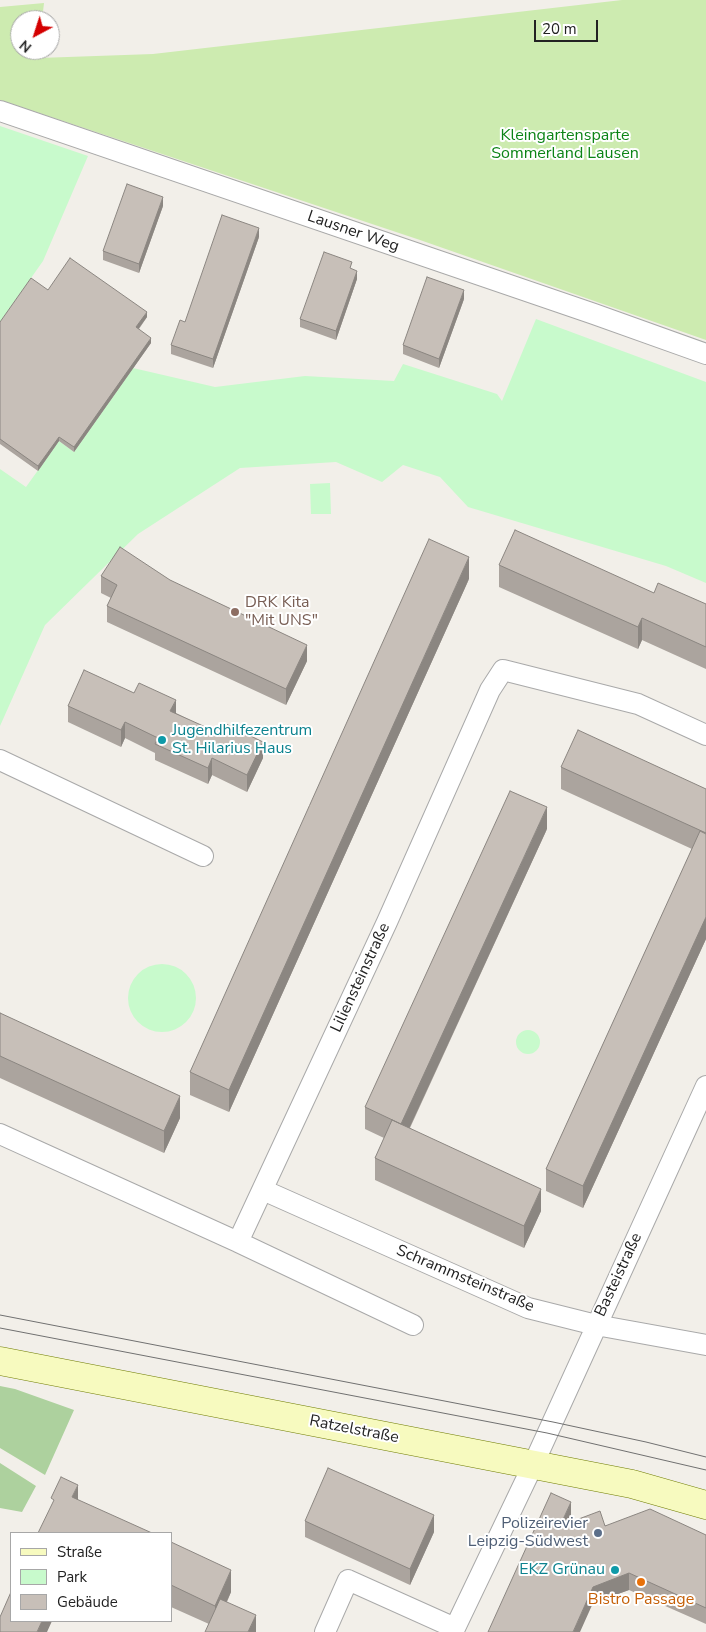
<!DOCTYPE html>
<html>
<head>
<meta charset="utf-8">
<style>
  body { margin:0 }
  #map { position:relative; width:706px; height:1632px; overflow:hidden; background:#f2efe9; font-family:"Nunito Sans",sans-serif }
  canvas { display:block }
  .legend { position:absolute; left:10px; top:1532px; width:162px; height:90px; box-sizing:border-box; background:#fff; border:1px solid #a7a7a7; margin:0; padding:6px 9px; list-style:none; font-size:15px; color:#222 }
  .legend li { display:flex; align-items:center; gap:10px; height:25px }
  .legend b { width:25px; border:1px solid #a7a7a7 }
  .north { position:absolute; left:10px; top:10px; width:50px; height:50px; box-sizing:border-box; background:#fff; border:1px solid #a7a7a7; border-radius:50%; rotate:220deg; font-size:14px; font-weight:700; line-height:20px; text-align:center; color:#222 }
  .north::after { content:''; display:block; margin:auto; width:18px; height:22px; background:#d40000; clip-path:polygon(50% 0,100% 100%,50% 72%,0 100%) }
  .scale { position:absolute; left:534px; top:20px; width:64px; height:22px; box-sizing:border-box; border:2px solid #222; border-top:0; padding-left:6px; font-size:15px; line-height:18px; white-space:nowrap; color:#222; -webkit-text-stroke:4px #fff; paint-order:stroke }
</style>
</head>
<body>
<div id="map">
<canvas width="706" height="1632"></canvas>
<ul class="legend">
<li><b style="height:6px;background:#f7fabf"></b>Straße</li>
<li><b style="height:14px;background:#c8facc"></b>Park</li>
<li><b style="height:14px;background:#c7bfb8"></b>Gebäude</li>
</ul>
<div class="north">N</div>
<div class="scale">20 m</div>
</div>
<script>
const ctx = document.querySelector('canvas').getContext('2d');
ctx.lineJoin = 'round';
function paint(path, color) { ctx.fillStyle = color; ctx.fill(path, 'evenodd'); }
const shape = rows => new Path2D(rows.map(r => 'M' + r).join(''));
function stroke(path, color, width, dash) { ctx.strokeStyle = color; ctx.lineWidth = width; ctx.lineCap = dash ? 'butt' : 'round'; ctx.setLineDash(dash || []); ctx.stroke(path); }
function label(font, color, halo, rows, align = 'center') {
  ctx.font = font + ' "Nunito Sans",sans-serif'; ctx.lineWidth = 4; ctx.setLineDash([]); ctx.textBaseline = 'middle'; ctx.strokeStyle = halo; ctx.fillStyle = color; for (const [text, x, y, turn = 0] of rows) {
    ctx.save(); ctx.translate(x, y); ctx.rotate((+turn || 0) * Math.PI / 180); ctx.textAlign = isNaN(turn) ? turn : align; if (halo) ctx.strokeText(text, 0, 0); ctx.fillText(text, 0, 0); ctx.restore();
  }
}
const grass = shape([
  [622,0,706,0,706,340,420,240,0,100,0,7,44,3,42,20,20,20,20,50,39,50,39,58,153,54]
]);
const forest = shape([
  [0,1386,15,1389,74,1410,45,1475,0,1448],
  [0,1463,36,1486,22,1512,0,1508]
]);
const park = shape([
  [0,126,88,156,43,261,0,322],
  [536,319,706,382,706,583,666,566,468,507,440,477,403,465,382,482,336,462,240,468,138,534,45,625,0,726,0,469,26,487,59,441,74,452,133,368,215,387,305,376,394,381,403,364,497,394,502,401],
  [330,483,331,514,311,514,310,484],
  '128 998a34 34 0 1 1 68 0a34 34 0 1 1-68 0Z',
  '516 1042a12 12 0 1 1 24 0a12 12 0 1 1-24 0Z'
]);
const minor = shape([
  [0,111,594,314,706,354],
  [0,760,203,856],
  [0,1134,238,1242,387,922,490,690,503,670,638,704,706,735],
  [263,1190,528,1308,596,1325,706,1345],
  [238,1242,413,1325],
  [325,1632,348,1580,455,1628,533,1465,706,1086]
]);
const secondary = shape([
  [0,1361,632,1484,706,1505]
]);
const tram = shape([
  [0,1315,553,1422,646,1442,706,1457],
  [0,1328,547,1433,706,1470]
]);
const wall = shape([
  [163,206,139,273,103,260,103,251],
  [259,237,213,368,171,354,171,345,185,322],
  [352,269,357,279,336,340,300,327,300,319],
  [48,290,147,317,139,329,151,343,74,452,59,441,38,471,0,444,0,322],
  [464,299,439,368,403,354,403,345],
  [499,565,654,593,706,604,706,669,642,640,638,649,499,587],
  [101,576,170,580,307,661,286,705,107,622,107,606,111,598,101,593],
  [469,579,229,1112,190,1095,190,1072],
  [68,706,176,713,263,758,247,792,212,775,208,784,155,760,155,753,125,738,121,747,68,722],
  [561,767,706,789,706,939,583,1208,546,1191,546,1169,692,849,561,789],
  [547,829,410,1128,541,1211,524,1248,375,1180,375,1158,384,1138,365,1129,365,1107],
  [0,1013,180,1118,164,1153,0,1078],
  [571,1519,570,1522,706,1535,706,1624,629,1590,593,1603,488,1632],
  [305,1521,434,1532,410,1585,305,1537],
  [171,1542,231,1592,227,1602,256,1632,209,1624,171,1607]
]);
const shadedWall = shape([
  [163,197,163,206,139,273,139,264],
  [259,228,259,237,213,368,213,359],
  [357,271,357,279,336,340,336,331],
  [464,290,464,299,439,368,439,359],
  [147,312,147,317,136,332,136,327],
  [151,338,151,343,74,452,74,447],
  [59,437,59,441,38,471,38,466],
  [469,557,469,579,229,1112,229,1090],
  [642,618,642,640,638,649,638,627],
  [307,645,307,661,286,705,286,689],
  [176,700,176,716,170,711],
  [125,722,125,738,121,747,121,730],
  [263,742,263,758,247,792,247,775],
  [212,758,212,775,208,784,208,768],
  [547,807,547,829,401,1146,401,1124],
  [706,917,706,939,583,1208,583,1186],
  [180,1096,180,1118,164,1153,164,1131],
  [541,1189,541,1211,524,1248,524,1226],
  [78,1485,78,1506,72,1497],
  [571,1502,571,1519,560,1542,560,1526],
  [434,1515,434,1532,410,1585,410,1569],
  [231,1570,231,1592,215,1627,215,1606],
  [629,1573,629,1590,593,1603,580,1632,573,1632,593,1587],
  [256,1615,256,1632,248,1632],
  [42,1621,52,1621,47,1632,37,1632]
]);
const building = shape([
  [127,184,163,197,139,264,103,251,127,184],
  [222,215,259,228,213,359,171,345,180,320,185,322,222,215],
  [324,252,352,262,350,268,357,271,336,331,300,319,324,252],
  [70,258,147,312,136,327,151,338,74,447,59,437,38,466,0,439,0,322,31,278,48,290,70,258],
  [427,277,464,290,439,359,403,345,427,277],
  [515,530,654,593,658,583,706,604,706,647,642,618,638,627,499,565,515,530],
  [429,539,469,557,229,1090,190,1072,429,539],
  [120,547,170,580,307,645,286,689,107,606,117,585,101,576,120,547],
  [84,670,134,693,139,683,176,700,170,711,221,734,226,724,263,742,247,775,212,758,208,768,155,744,158,738,125,722,121,730,68,706,84,670],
  [578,730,706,789,706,833,561,767,578,730],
  [510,791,547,807,401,1124,365,1107,510,791],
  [700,831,706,834,706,917,583,1186,546,1169,700,831],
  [0,1013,180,1096,164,1131,0,1056,0,1013],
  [392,1120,541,1189,524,1226,375,1158,392,1120],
  [328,1468,434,1515,410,1569,305,1521,328,1468],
  [61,1477,78,1485,72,1497,152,1533,38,1533,54,1500,51,1498,61,1477],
  [551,1493,571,1502,560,1526,600,1511,605,1526,650,1509,706,1535,706,1608,629,1573,593,1587,573,1632,488,1632,551,1493],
  [171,1542,231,1570,215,1606,171,1585,171,1542],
  [11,1592,11,1621,42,1621,37,1632,0,1632,0,1617,11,1592],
  [220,1599,256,1615,248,1632,205,1632,220,1599]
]);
const markers = [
  [235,612,5,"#8d6e63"],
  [162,740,5,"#0f9aa8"],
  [598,1533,5,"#5c6f8a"],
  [615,1570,5,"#0f9aa8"],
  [641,1582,5,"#e8710a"]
];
const parkNames = [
  ["Kleingartensparte",565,136],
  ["Sommerland Lausen",565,154]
];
const streetNames = [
  ["Lausner Weg",353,232,19],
  ["Liliensteinstraße",361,978,-65],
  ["Basteistraße",619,1275,-65],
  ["Schrammsteinstraße",465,1279,23],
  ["Ratzelstraße",354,1430,11]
];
const educationNames = [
  ["DRK Kita",245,603],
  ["\"Mit UNS\"",245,621]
];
const cultureNames = [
  ["Jugendhilfezentrum",172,731],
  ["St. Hilarius Haus",172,749],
  ["EKZ Grünau",605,1570,"right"]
];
const serviceNames = [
  ["Polizeirevier",588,1524],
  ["Leipzig-Südwest",588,1542]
];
const foodNames = [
  ["Bistro Passage",641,1600]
];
paint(grass, '#cdebb0');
paint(forest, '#add19e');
paint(park, '#c8facc');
stroke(minor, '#a9a9a9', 22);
stroke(secondary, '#707d05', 29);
stroke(minor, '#fff', 20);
stroke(secondary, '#f7fabf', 28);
stroke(tram, '#707070', 1);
paint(wall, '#aba49e');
paint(shadedWall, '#8b8681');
paint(building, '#c7bfb8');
stroke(building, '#8b8681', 1);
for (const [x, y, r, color] of markers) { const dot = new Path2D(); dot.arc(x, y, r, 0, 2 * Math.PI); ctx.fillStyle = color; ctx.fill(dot); stroke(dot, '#fff', 2); }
label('16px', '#0c8416', '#fff', parkNames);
label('16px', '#222', '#fff', streetNames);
label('16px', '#785e54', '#fff', educationNames, 'left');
label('16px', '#0d838f', '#fff', cultureNames, 'left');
label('16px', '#4e5e75', '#fff', serviceNames, 'right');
label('16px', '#c56008', '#fff', foodNames);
</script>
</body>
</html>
